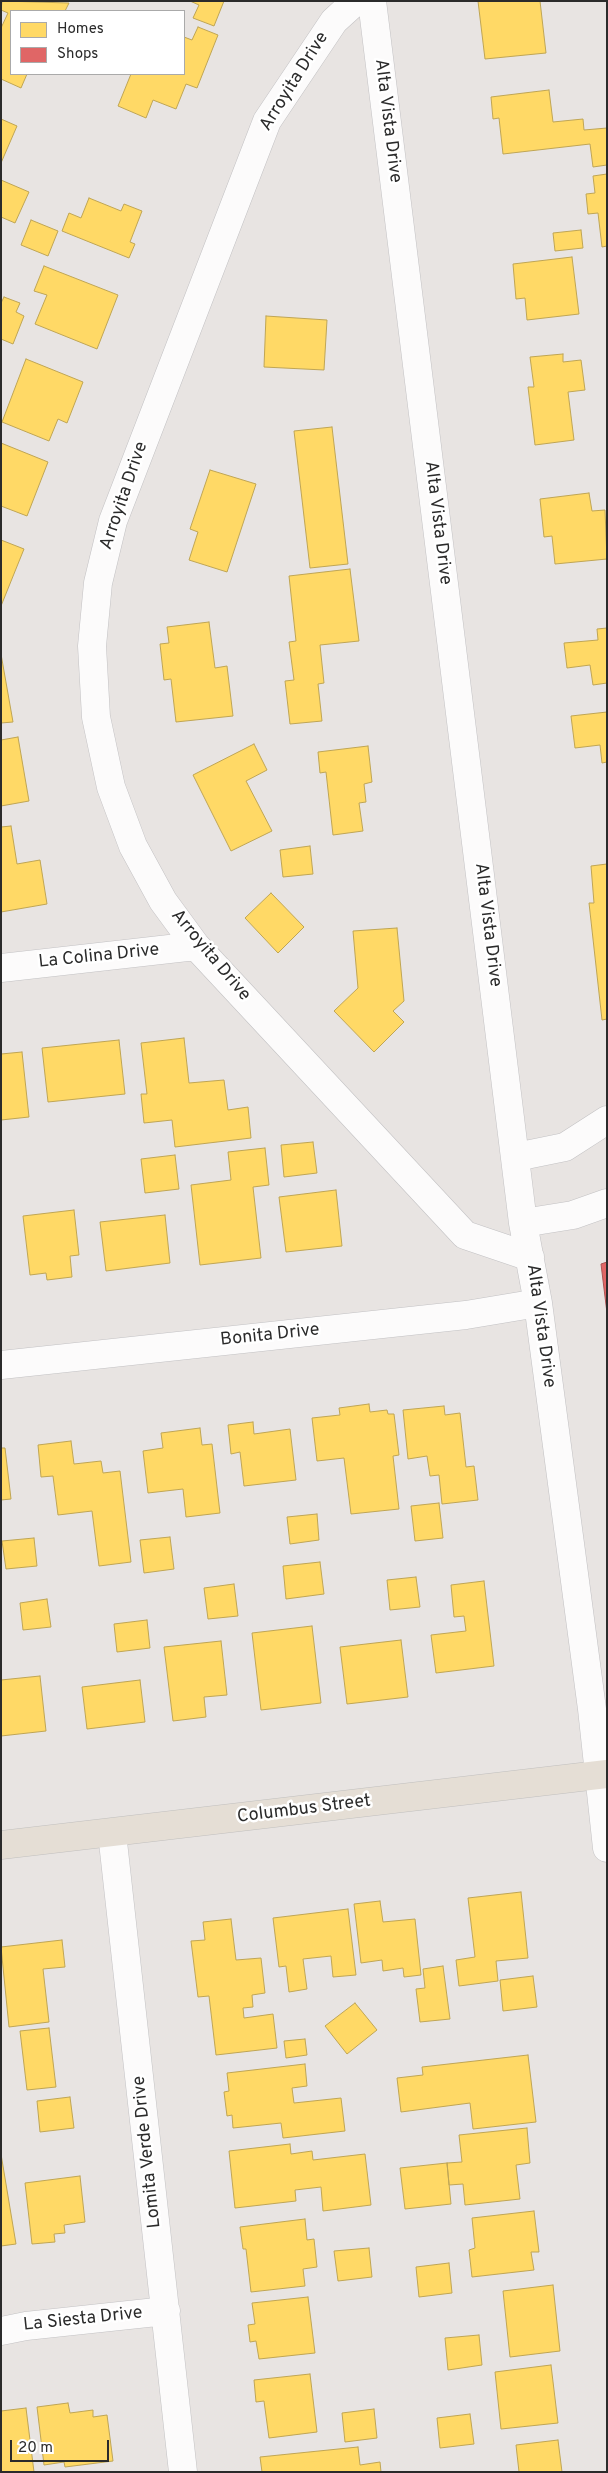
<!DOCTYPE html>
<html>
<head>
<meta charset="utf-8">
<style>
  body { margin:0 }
  #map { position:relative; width:608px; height:2473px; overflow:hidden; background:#e8e4e2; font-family:Overpass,sans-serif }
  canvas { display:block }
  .frame { position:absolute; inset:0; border:2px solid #2b2b2b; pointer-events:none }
  .legend { position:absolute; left:10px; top:10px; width:175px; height:65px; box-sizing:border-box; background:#fff; border:1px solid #aaa; margin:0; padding:6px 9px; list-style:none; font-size:15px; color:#2b2b2b }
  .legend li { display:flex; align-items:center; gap:10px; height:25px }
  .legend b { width:25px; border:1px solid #aaa }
  .scale { position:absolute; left:10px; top:2440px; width:99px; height:22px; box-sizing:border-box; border:2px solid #2b2b2b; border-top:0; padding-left:6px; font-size:15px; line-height:18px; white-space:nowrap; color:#2b2b2b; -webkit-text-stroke:4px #fff; paint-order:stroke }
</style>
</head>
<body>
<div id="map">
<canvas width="608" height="2473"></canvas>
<div class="frame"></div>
<ul class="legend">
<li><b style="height:14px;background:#ffd966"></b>Homes</li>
<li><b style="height:14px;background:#e06666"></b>Shops</li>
</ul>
<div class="scale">20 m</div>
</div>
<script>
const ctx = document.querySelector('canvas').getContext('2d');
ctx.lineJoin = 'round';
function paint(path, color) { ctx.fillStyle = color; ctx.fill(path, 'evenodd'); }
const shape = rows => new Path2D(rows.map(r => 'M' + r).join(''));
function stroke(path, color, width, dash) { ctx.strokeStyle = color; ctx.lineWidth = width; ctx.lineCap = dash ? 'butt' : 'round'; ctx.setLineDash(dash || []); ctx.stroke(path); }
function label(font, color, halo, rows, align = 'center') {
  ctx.font = font + ' Overpass,sans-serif'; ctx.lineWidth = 5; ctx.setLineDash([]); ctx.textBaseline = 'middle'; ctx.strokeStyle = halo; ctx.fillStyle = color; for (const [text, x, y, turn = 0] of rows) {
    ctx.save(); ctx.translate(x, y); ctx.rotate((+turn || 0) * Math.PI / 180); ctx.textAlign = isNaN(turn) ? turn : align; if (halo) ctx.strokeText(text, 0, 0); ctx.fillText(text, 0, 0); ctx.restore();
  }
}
const homes = shape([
  [2,1,69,3,65,11,11,11,11,74,27,74,21,88,1,79,1,28,8,13,1,10,2,1],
  [190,1,224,1,214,26,193,18,199,5,190,1],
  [478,1,540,1,546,53,485,59,478,1],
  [198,27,218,35,197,88,186,84,176,109,153,100,146,118,118,106,131,74,184,74,184,37,192,40,198,27],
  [549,90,553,122,583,119,584,130,607,128,607,165,593,167,590,144,503,154,499,118,493,119,491,97,549,90],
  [1,119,17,126,1,163,1,119],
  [607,174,607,246,602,247,598,213,588,214,586,194,595,193,593,176,607,174],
  [1,180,29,192,15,223,1,217,1,180],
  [89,198,121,211,124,204,142,211,130,242,135,244,129,258,62,231,69,213,81,218,89,198],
  [31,220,58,231,48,256,21,245,31,220],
  [581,230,583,248,555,251,553,233,581,230],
  [572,257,579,314,527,320,525,298,516,299,513,264,572,257],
  [44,266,118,295,97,349,35,324,47,295,34,291,44,266],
  [4,297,20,303,16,312,24,316,13,344,1,339,1,303,4,297],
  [266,316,327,320,324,370,264,367,266,316],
  [563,354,563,362,581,360,585,390,568,392,574,440,535,445,528,387,534,387,530,357,563,354],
  [26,359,83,382,67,423,58,419,49,441,2,422,26,359],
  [332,427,348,564,310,568,294,431,332,427],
  [1,443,48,462,27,516,1,506,1,443],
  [210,470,256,484,227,572,189,560,198,532,190,529,210,470],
  [589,493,592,511,605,510,607,559,555,564,552,536,544,537,540,499,589,493],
  [1,540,24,549,1,606,1,540],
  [350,569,359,641,320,645,324,683,318,684,322,721,290,724,285,681,294,680,289,642,296,641,289,576,350,569],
  [209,622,215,668,227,666,233,716,176,722,171,679,164,680,160,644,169,643,167,627,209,622],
  [607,628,607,683,593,685,590,665,567,668,564,643,598,640,597,629,607,628],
  [1,654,13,722,1,723,1,654],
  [607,712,607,762,602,763,600,745,575,748,571,716,607,712],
  [18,737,29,801,1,806,1,740,18,737],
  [254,744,267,770,246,781,272,831,231,851,193,775,254,744],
  [368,746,372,782,364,784,366,802,359,803,363,831,333,835,326,772,320,773,318,752,368,746],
  [11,826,17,864,40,860,47,904,1,912,1,827,11,826],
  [310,846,313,874,283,877,280,850,310,846],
  [607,864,607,1019,602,1020,589,903,594,903,591,866,607,864],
  [271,893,304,927,278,953,245,918,271,893],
  [397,928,404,1001,393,1011,404,1022,374,1052,334,1011,358,988,353,931,397,928],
  [184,1038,189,1083,224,1080,228,1110,248,1107,251,1138,175,1147,172,1120,144,1123,141,1094,147,1094,141,1043,184,1038],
  [119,1040,125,1094,48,1102,42,1048,119,1040],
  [22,1052,29,1117,1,1120,1,1054,22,1052],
  [313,1142,317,1173,284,1177,281,1145,313,1142],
  [265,1148,269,1185,253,1187,261,1258,200,1265,191,1185,231,1180,228,1152,265,1148],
  [175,1155,179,1189,145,1193,141,1159,175,1155],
  [336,1190,342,1246,286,1252,279,1197,336,1190],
  [74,1210,79,1255,70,1256,72,1277,47,1280,46,1273,30,1275,23,1216,74,1210],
  [165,1215,170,1263,106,1271,100,1222,165,1215],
  [369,1404,370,1412,387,1410,388,1414,394,1414,399,1455,393,1456,399,1509,351,1514,344,1458,317,1461,312,1418,340,1415,339,1408,369,1404],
  [444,1406,445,1415,460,1413,466,1467,474,1466,478,1500,442,1504,439,1475,430,1476,427,1456,408,1459,403,1410,444,1406],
  [253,1422,254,1434,290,1429,296,1480,244,1486,240,1452,231,1454,228,1425,253,1422],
  [200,1428,202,1445,212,1444,220,1513,186,1517,183,1489,148,1493,143,1451,163,1448,161,1433,200,1428],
  [71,1441,74,1464,101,1461,103,1473,120,1471,131,1562,99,1566,92,1511,58,1515,53,1476,41,1477,38,1445,71,1441],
  [1,1448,5,1448,11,1499,1,1500,1,1448],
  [439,1503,443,1538,415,1541,411,1506,439,1503],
  [317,1514,319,1540,290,1544,287,1517,317,1514],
  [170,1537,174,1569,144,1573,140,1540,170,1537],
  [34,1538,37,1566,6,1569,2,1541,34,1538],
  [320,1562,324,1594,286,1599,283,1566,320,1562],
  [416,1577,420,1607,390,1610,387,1580,416,1577],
  [484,1581,494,1666,436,1673,431,1635,466,1631,464,1616,454,1617,451,1585,484,1581],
  [234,1584,238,1616,208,1619,204,1588,234,1584],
  [47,1599,51,1627,23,1630,20,1603,47,1599],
  [147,1620,150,1648,117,1652,114,1624,147,1620],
  [312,1626,321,1703,261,1710,252,1633,312,1626],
  [401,1640,408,1697,347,1704,340,1647,401,1640],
  [221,1641,227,1695,204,1697,206,1717,173,1721,164,1647,221,1641],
  [40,1676,46,1731,1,1736,1,1680,40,1676],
  [140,1680,145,1722,87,1729,82,1687,140,1680],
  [521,1892,528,1958,496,1961,498,1981,459,1986,456,1960,475,1957,468,1898,521,1892],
  [380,1901,383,1922,415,1919,421,1975,404,1977,403,1968,383,1971,382,1960,361,1963,354,1904,380,1901],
  [348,1909,356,1975,333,1977,331,1956,303,1959,307,1989,289,1992,286,1966,279,1967,273,1918,348,1909],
  [231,1919,236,1960,261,1958,265,1993,252,1995,253,2007,243,2008,244,2018,273,2014,277,2048,216,2055,209,1996,198,1997,191,1941,205,1940,203,1922,231,1919],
  [62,1940,65,1967,43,1969,49,2022,9,2027,1,1947,62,1940],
  [443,1966,450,2019,420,2022,416,1989,425,1988,423,1969,443,1966],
  [533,1976,537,2007,503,2011,500,1980,533,1976],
  [355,2003,377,2030,347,2054,325,2026,355,2003],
  [49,2028,56,2087,27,2090,20,2031,49,2028],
  [305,2039,307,2055,286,2058,284,2041,305,2039],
  [528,2055,536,2122,473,2129,470,2103,401,2112,397,2078,423,2075,422,2067,528,2055],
  [305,2064,307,2086,292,2088,294,2103,341,2098,345,2131,283,2138,281,2123,233,2128,232,2115,227,2116,224,2092,229,2091,227,2073,305,2064],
  [70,2097,74,2128,40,2132,37,2101,70,2097],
  [527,2128,530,2163,516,2165,520,2199,465,2205,463,2184,449,2185,447,2163,462,2162,459,2135,527,2128],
  [290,2144,291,2154,312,2151,313,2160,365,2154,371,2205,323,2211,321,2187,295,2190,296,2201,235,2208,229,2151,290,2144],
  [1,2154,16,2244,1,2246,1,2154],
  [447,2163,451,2204,405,2209,400,2168,447,2163],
  [80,2176,85,2222,64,2225,65,2233,54,2234,55,2242,32,2244,25,2183,80,2176],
  [534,2211,539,2252,531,2252,534,2270,472,2277,469,2250,475,2248,472,2218,534,2211],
  [305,2219,307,2240,314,2239,317,2267,303,2269,305,2286,251,2292,246,2249,243,2249,240,2227,305,2219],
  [369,2248,372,2277,338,2281,334,2251,369,2248],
  [449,2263,452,2293,419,2297,416,2267,449,2263],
  [553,2285,560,2351,510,2357,503,2291,553,2285],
  [308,2297,315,2353,259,2359,256,2341,250,2342,248,2325,255,2324,252,2303,308,2297],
  [479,2335,482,2365,448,2370,445,2338,479,2335],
  [551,2365,558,2423,501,2429,495,2372,551,2365],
  [310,2374,317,2432,269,2438,264,2401,256,2402,254,2380,310,2374],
  [68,2403,70,2413,93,2410,93,2417,107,2415,113,2461,65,2467,64,2462,44,2465,37,2407,68,2403],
  [26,2408,34,2472,1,2472,1,2411,26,2408],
  [374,2409,377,2438,345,2442,342,2413,374,2409],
  [470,2414,474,2444,440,2448,437,2418,470,2414],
  [558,2440,562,2472,519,2472,516,2445,558,2440],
  [358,2447,360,2465,380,2462,381,2472,262,2472,260,2457,358,2447]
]);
const shops = shape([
  [607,1262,607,1313,601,1264,607,1262]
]);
const minor = shape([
  [356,1,334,21,267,121,113,521,98,583,92,646,96,717,111,787,133,846,163,901,196,946,465,1235,530,1257],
  [372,1,523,1223,538,1303,592,1709,607,1848],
  [1,968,196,946],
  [516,1157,565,1147,607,1120],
  [523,1223,573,1215,607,1203],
  [1,1365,466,1315,538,1303],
  [112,1833,183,2472],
  [1,2331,26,2326,166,2311]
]);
const major = shape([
  [1,1845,607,1774]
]);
const streetNames = [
  ["Arroyita Drive",295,82,-58],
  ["Alta Vista Drive",387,121,83],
  ["Arroyita Drive",125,496,-71],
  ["Alta Vista Drive",437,523,83],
  ["Alta Vista Drive",487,925,83],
  ["Arroyita Drive",210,956,50],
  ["La Colina Drive",99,957,-6],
  ["Alta Vista Drive",540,1326,82],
  ["Bonita Drive",270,1336,-6],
  ["Columbus Street",304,1810,-7],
  ["Lomita Verde Drive",148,2152,-96],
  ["La Siesta Drive",83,2320,-6]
];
paint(homes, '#ffd966');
stroke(homes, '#bfa554', 1);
paint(shops, '#e06666');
stroke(shops, '#aa5454', 1);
stroke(minor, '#c2c1c3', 29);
stroke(major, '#c0bfbe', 29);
stroke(minor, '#fcfbfb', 28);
stroke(major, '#e5ded5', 28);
label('18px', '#2b2b2b', '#fff', streetNames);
</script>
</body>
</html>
